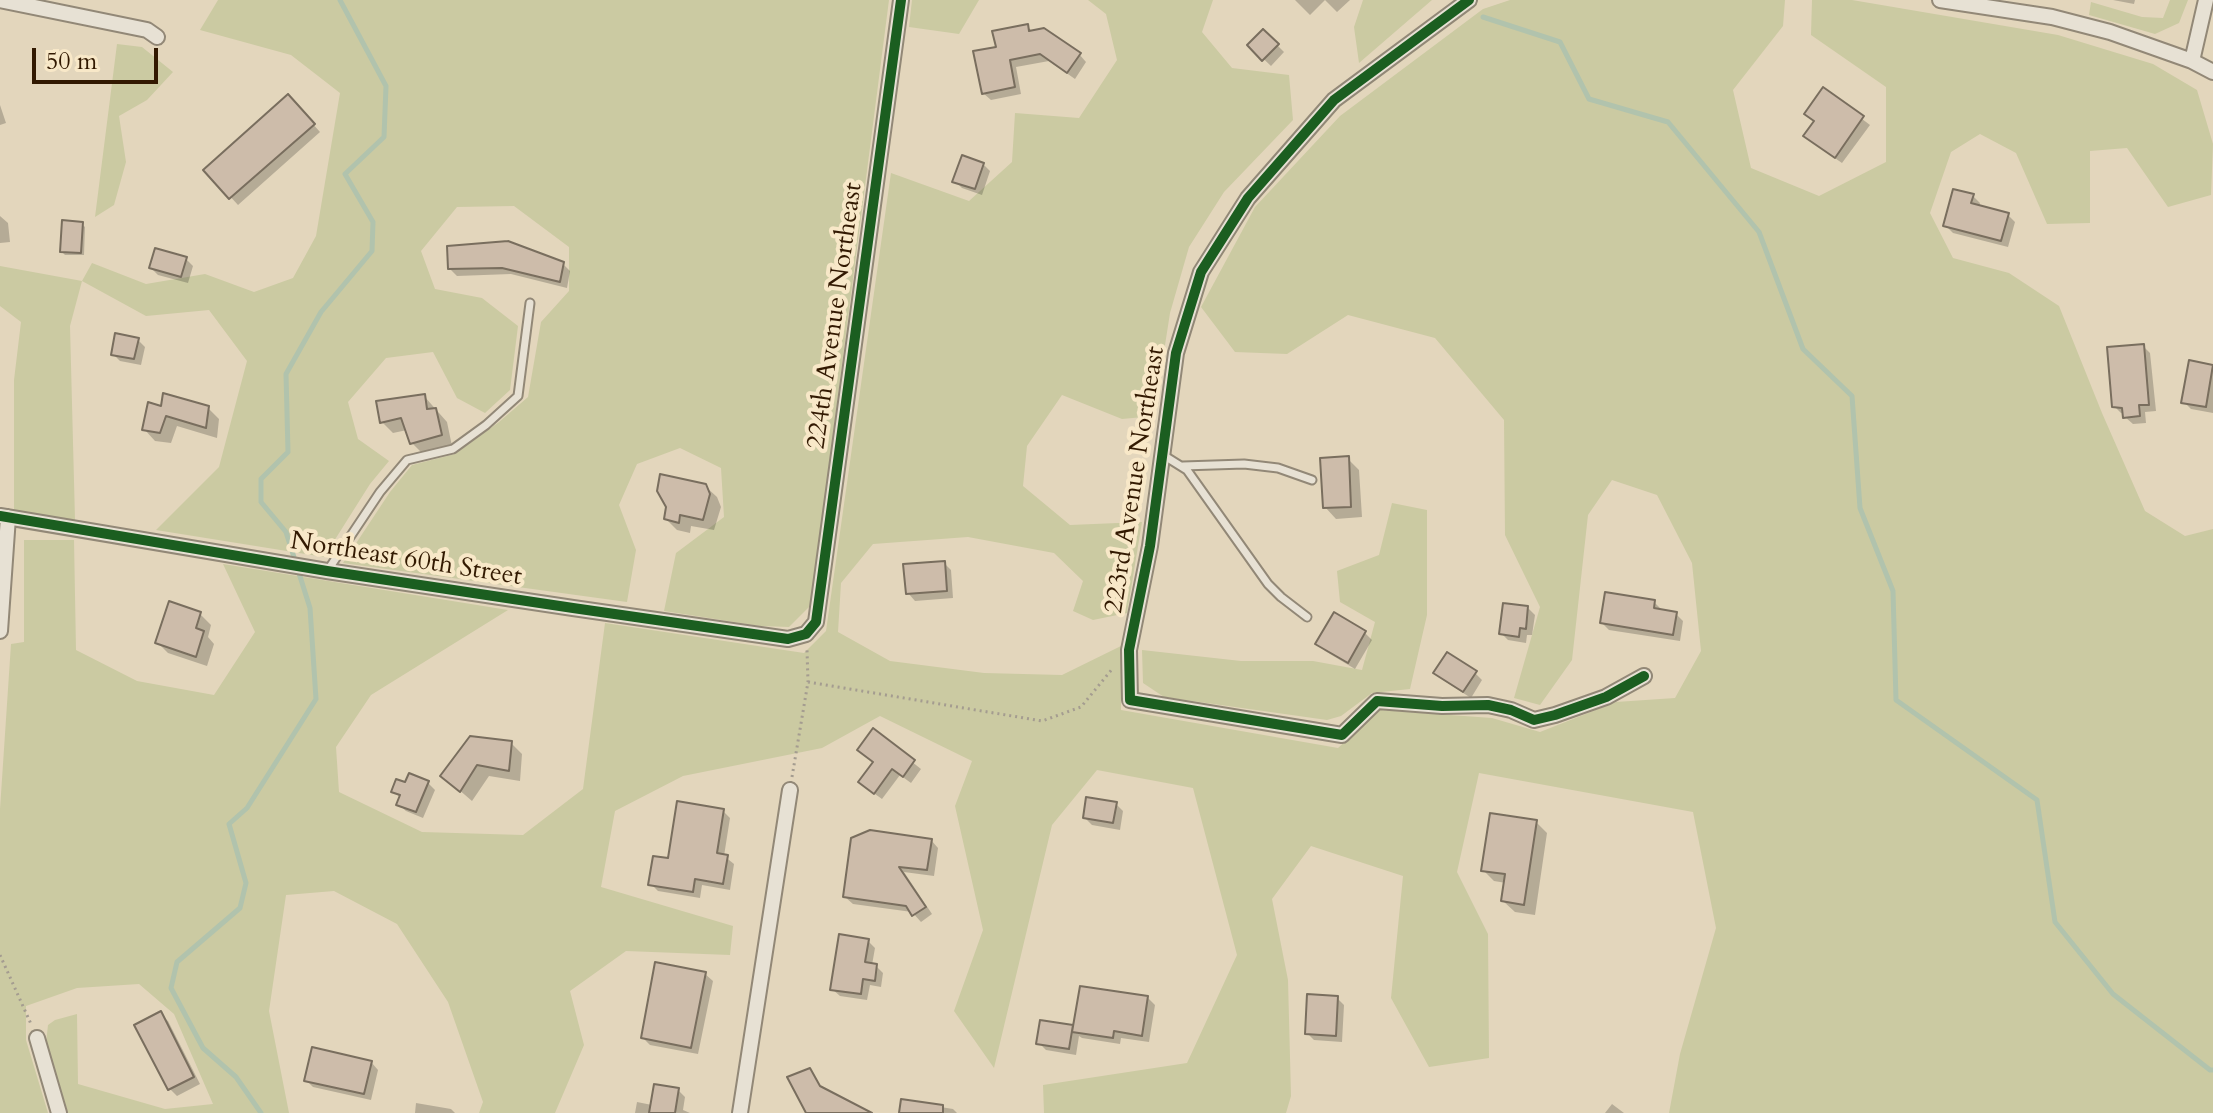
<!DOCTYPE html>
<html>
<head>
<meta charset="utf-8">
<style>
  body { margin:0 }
  #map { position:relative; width:2213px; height:1113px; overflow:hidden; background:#e3d6bc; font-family:Cardo,serif }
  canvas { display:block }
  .scale { position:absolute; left:32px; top:48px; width:126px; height:36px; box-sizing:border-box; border:4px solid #321901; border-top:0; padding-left:10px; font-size:24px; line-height:28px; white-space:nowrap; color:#321901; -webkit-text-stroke:6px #f8e8c8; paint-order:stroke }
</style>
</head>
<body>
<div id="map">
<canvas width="2213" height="1113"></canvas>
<div class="scale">50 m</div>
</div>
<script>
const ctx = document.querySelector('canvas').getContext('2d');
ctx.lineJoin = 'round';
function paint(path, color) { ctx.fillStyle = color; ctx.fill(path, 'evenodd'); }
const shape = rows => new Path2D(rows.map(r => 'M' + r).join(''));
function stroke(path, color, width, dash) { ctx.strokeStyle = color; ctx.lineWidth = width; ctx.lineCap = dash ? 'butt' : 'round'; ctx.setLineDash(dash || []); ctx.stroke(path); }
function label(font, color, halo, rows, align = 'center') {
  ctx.font = font + ' Cardo,serif'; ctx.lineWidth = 8; ctx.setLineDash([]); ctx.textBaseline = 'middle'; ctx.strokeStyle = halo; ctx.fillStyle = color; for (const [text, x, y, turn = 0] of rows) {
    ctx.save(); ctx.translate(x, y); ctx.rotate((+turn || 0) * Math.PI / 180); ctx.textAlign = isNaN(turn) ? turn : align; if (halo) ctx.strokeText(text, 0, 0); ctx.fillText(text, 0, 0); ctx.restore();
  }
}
const green = shape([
  [218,0,889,0,811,605,789,627,760,626,664,611,676,553,724,517,721,468,680,448,637,464,619,505,636,550,627,602,343,563,390,492,412,465,455,454,499,422,528,397,541,322,569,291,569,247,514,206,457,207,421,251,435,289,482,298,518,326,510,390,485,413,457,398,433,352,386,358,348,402,358,439,389,461,370,484,324,557,156,530,219,467,247,361,209,310,146,316,82,281,70,326,75,520,14,512,14,380,21,322,0,306,0,266,82,281,92,263,146,284,205,274,254,292,293,278,316,236,340,93,291,55,200,30],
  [912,0,979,0,959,34,909,27],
  [1088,0,1213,0,1202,32,1232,68,1289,75,1293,120,1224,192,1189,247,1170,313,1154,416,1122,419,1062,395,1027,446,1023,486,1070,525,1142,522,1127,613,1093,620,1073,611,1083,581,1054,553,968,537,873,544,841,583,838,632,890,661,984,673,1062,675,1121,646,1121,710,1338,748,1380,710,1492,718,1540,732,1616,702,1675,698,1701,651,1692,563,1657,495,1612,480,1588,515,1572,660,1540,705,1514,698,1540,607,1505,535,1504,420,1435,338,1348,315,1287,354,1235,352,1201,307,1255,207,1340,116,1483,9,1510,0,1785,0,1783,26,1733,90,1751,168,1819,196,1886,162,1886,87,1811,35,1812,0,1852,0,2058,35,2153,64,2197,90,2213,144,2211,195,2168,207,2127,148,2090,151,2090,223,2047,224,2016,153,1980,134,1951,152,1930,213,1953,258,2009,273,2059,306,2102,413,2145,511,2185,536,2213,529,2213,1113,1669,1113,1680,1054,1716,928,1693,812,1479,773,1457,872,1488,934,1489,1058,1429,1067,1391,998,1403,876,1311,846,1272,899,1288,980,1291,1096,1286,1113,1044,1113,1043,1085,1187,1063,1237,955,1193,788,1097,770,1052,825,994,1068,954,1011,983,930,955,806,972,761,880,716,822,748,683,776,615,811,601,887,733,926,730,955,626,951,570,991,584,1045,555,1113,479,1113,483,1102,448,1002,397,924,334,891,286,895,269,1011,289,1113,68,1113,46,1043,48,1025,55,1020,77,1014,78,1084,165,1109,213,1104,174,1014,139,984,77,988,26,1006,26,1040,48,1113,0,1113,0,809,11,644,24,642,24,540,74,540,76,650,137,681,214,695,255,632,223,564,508,610,371,695,336,747,339,792,422,832,523,835,583,789,605,623,804,653,826,631,891,173,969,201,1012,162,1015,113,1079,118,1117,60,1106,14],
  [1363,0,1432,0,1359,63,1354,27],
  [2170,0,2188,0,2179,23,2155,34,2089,15,2091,2,2142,17,2163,18],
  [117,44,142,47,173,72,147,100,119,116,126,162,114,205,95,217],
  [1392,503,1427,510,1427,615,1410,689,1372,693,1341,716,1327,720,1164,697,1143,683,1142,650,1241,661,1313,661,1362,670,1375,622,1340,602,1337,571,1379,555]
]);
const shadow = shape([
  [1295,0,1325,0,1310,15],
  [1325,0,1350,0,1337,12],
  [2113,0,2135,0,2134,4],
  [1027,26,1033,32,1079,54,1086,62,1075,79,1049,61,1016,67,1021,94,991,100,983,93,998,48],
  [1263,31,1284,52,1271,66,1249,45],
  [1824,90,1870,125,1842,163,1813,143],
  [295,104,320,132,238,205,206,170],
  [0,105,6,123,0,125],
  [983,164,990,171,982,195,962,188,955,181],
  [1973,196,1980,203,1979,207,2008,215,2015,222,2008,247,1953,233,1945,225],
  [0,216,8,223,10,242,0,243],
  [82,224,85,227,84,255,65,255,62,252],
  [186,259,193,266,188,283,158,275,151,268],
  [563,264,570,271,567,288,511,274,457,276,450,269],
  [138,340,145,347,141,365,120,361,113,354],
  [2143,346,2150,353,2156,411,2145,412,2146,423,2133,424,2125,417,2125,414,2121,413,2114,406],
  [2190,363,2213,367,2213,413,2191,409,2184,402],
  [424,396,447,422,452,446,423,454,412,443,407,430,393,433,382,422],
  [162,408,208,408,219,419,217,438,177,426,171,443,155,441,144,429],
  [1348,459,1359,470,1362,517,1336,519,1325,507],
  [705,486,717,497,721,507,714,530,691,526,690,533,677,530,666,519],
  [944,563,951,570,953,598,915,601,908,593],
  [1654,602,1661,609,1661,612,1676,614,1683,621,1680,641,1609,630,1602,623],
  [1528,608,1535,615,1532,635,1527,635,1526,643,1508,640,1501,633],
  [200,614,211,625,208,637,214,644,207,666,168,653,157,642],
  [1335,615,1365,633,1372,640,1355,669,1325,651,1318,644],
  [1436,672,1475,673,1482,680,1471,698,1443,680],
  [873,731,921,769,911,783,900,775,882,799,868,789,875,763],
  [511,743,522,754,520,781,489,776,472,801,443,776],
  [427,782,435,790,423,818,406,811,398,804,401,798,394,791],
  [1116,804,1123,811,1120,830,1092,825,1085,818],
  [723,811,730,818,724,856,734,864,730,890,702,885,700,898,658,891,651,884,669,861],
  [1536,822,1547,833,1535,915,1515,912,1503,901,1506,883,1494,881,1483,870],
  [931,840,938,848,934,876,904,872,932,914,921,922,912,912,853,904,845,897],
  [868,941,875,948,872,965,876,966,883,973,881,987,870,985,867,1000,840,996,832,989],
  [705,974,713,981,698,1054,650,1045,643,1038],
  [1148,998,1155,1005,1149,1042,1121,1038,1120,1044,1082,1038,1079,1036,1076,1055,1046,1050,1039,1043,1072,1027,1075,1030],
  [1337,998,1344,1005,1342,1042,1314,1040,1307,1033],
  [160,1014,168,1021,200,1084,177,1096,170,1089],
  [371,1062,378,1070,371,1100,313,1087,306,1080],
  [678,1090,685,1097,683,1110,690,1113,635,1113,637,1102,652,1105],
  [903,1101,953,1109,957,1113,901,1113],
  [416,1103,451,1109,455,1113,415,1113],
  [1612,1104,1624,1113,1605,1113]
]);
const stream = shape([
  [1483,17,1560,42,1589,99,1668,122,1759,232,1803,349,1852,396,1860,508,1893,591,1896,700,2037,800,2055,922,2113,994,2210,1070,2213,1070],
  [261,1113,236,1077,203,1048,171,988,177,962,240,908,246,883,229,824,247,808,316,699,310,608,286,532,261,502,261,479,288,452,286,374,321,312,372,251,373,222,345,174,384,137,386,86,340,0]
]);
const building = shape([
  [1028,24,1029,31,1044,28,1081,53,1067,73,1040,54,1010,60,1015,87,982,94,973,51,996,47,992,31,1028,24],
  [1263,29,1279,44,1262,61,1247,45,1263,29],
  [1823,87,1864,116,1835,158,1803,136,1814,121,1804,114,1823,87],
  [288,94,315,124,229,199,203,170,288,94],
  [962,155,984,163,975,189,952,182,962,155],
  [1953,189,1974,194,1971,203,2009,213,2001,241,1943,226,1953,189],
  [62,220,83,222,81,253,60,252,62,220],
  [508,241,564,262,560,282,502,268,448,269,447,246,508,241],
  [155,248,187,257,181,277,149,268,155,248],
  [115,333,139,338,134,359,111,355,115,333],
  [2144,344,2149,405,2139,405,2140,416,2123,418,2122,408,2112,407,2107,347,2144,344],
  [2189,360,2213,365,2206,407,2181,403,2189,360],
  [163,393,209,406,206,428,166,416,160,433,142,430,148,402,161,406,163,393],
  [425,394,427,409,436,408,442,435,410,444,401,418,380,423,376,401,425,394],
  [1349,456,1351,507,1323,508,1320,458,1349,456],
  [660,474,706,484,710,494,703,520,680,515,679,523,664,519,666,507,657,491,660,474],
  [945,561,947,591,906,594,903,564,945,561],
  [1605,592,1655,600,1654,608,1677,612,1673,635,1600,623,1605,592],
  [169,601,201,612,196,628,204,631,196,657,155,643,169,601],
  [1503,603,1528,606,1526,629,1520,628,1519,637,1499,634,1503,603],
  [1334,612,1366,631,1348,663,1315,644,1334,612],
  [1447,652,1477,671,1463,692,1433,673,1447,652],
  [873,728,915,760,903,777,892,769,874,794,858,782,873,762,857,750,873,728],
  [470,736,512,741,509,771,477,765,460,792,440,776,470,736],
  [409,773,429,781,416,812,396,805,400,795,391,792,396,779,405,782,409,773],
  [1086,797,1117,802,1113,823,1083,818,1086,797],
  [677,801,724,809,717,853,728,855,723,884,695,879,693,892,648,885,653,856,668,858,677,801],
  [1490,813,1537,820,1524,905,1501,901,1505,874,1481,871,1490,813],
  [870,830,932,839,927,870,899,867,926,907,912,916,906,906,843,897,851,838,870,830],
  [839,934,869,939,865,962,877,964,875,981,863,979,861,994,830,990,839,934],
  [655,962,706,972,691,1048,641,1038,655,962],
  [1080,986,1148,996,1142,1036,1114,1031,1113,1038,1072,1032,1080,986],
  [1307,994,1338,996,1336,1036,1305,1034,1307,994],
  [161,1011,194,1077,168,1090,134,1025,161,1011],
  [1040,1020,1073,1025,1069,1049,1036,1044,1040,1020],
  [312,1047,372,1061,364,1094,304,1081,312,1047],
  [810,1068,820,1086,872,1113,806,1113,787,1077,810,1068],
  [654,1084,679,1088,675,1113,649,1113,654,1084],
  [901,1099,943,1105,943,1113,899,1113,901,1099]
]);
const path = shape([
  [808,682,1042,721,1081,707,1113,668],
  [792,777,808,682,807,650],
  [0,955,31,1024]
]);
const lane = shape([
  [1163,455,1187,470,1268,584,1281,597,1307,617],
  [1183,466,1244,464,1278,468,1312,480],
  [328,570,380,492,407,460,453,449,486,425,518,396,530,303]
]);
const street = shape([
  [0,0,147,30,157,37],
  [1469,0,1334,100,1248,198,1201,272,1176,353,1150,546,1129,650,1130,700,1342,735,1377,701,1442,706,1488,705,1511,710,1534,720,1555,715,1606,697,1644,676],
  [1940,0,2052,17,2110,32,2192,61,2213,72],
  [2192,61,2206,0],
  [0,516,327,571,573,608,788,639,806,634,816,622,901,0],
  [0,631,8,517],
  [37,1038,59,1113],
  [740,1113,790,790]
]);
const cycleway = shape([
  [1469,0,1334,100,1248,198,1201,272,1176,353,1150,546,1129,650,1130,700,1342,735,1377,701,1442,706,1488,705,1511,710,1534,720,1555,715,1606,697,1644,676],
  [0,516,327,571,573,608,788,639,806,634,816,622,901,0]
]);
const streetNames = [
  ["224th Avenue Northeast",836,316,-82],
  ["223rd Avenue Northeast",1136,480,-81],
  ["Northeast 60th Street",406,560,9]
];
paint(green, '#cbcaa2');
paint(shadow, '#0003');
stroke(stream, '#b1c3ad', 5);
paint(building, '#cdbcaa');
stroke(building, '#796e5e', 2);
stroke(lane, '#928877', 11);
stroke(street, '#928877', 18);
stroke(path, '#a49c90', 3, [2, 4]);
stroke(lane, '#e7e1d4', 7);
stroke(street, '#e7e1d4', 14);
stroke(cycleway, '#1b5e20', 10);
label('26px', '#321901', '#f8e8c8', streetNames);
</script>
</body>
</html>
